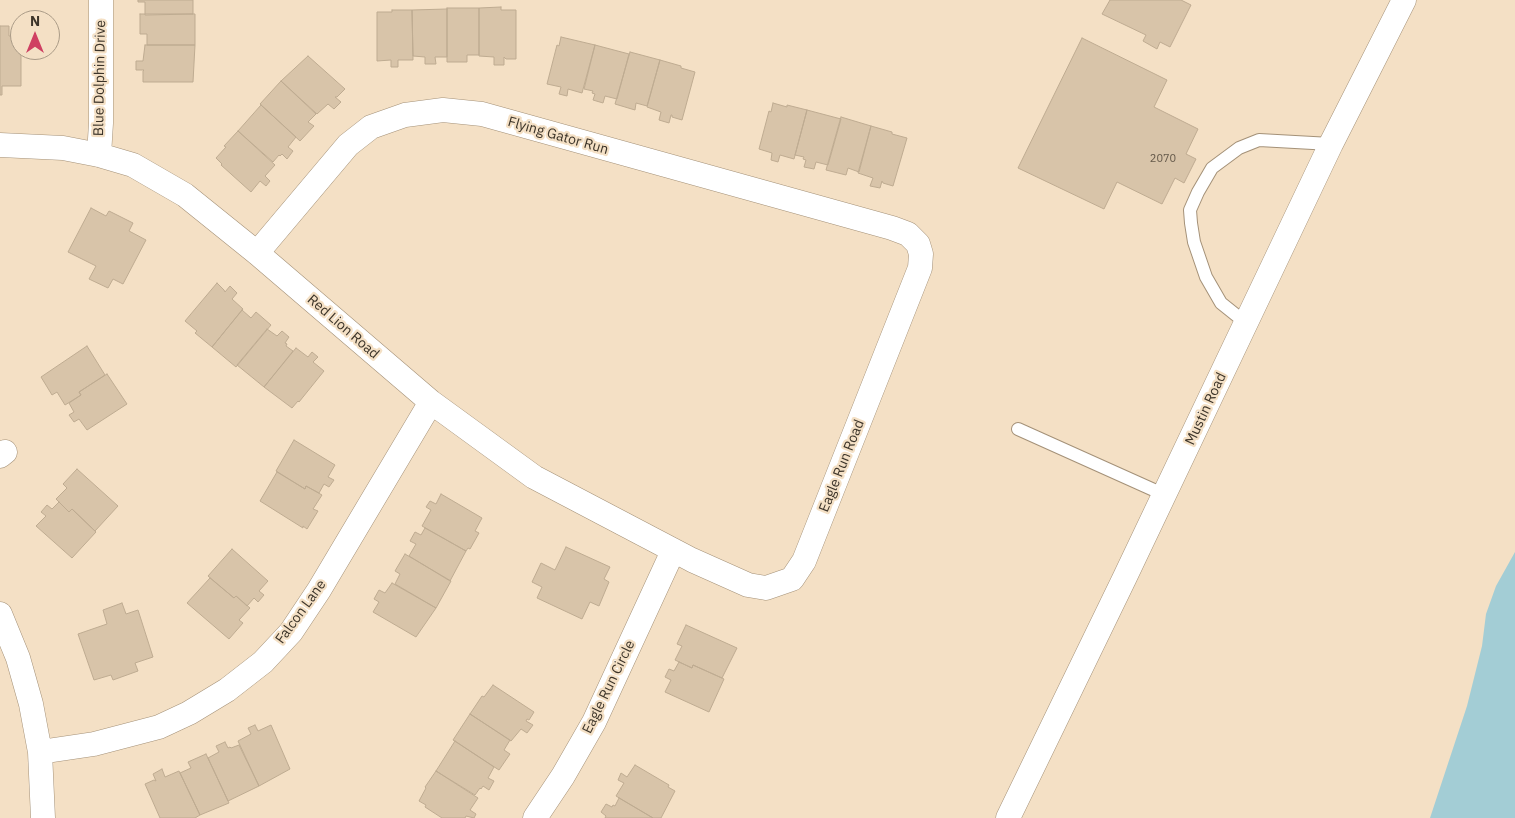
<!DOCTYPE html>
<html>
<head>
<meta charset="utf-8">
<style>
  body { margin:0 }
  #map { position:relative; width:1515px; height:818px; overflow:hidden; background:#f4e0c5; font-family:"IBM Plex Sans",sans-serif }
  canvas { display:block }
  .north { position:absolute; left:10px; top:10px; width:50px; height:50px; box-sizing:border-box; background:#f4e0c5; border:1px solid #aa9b87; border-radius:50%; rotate:0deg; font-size:14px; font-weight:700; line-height:20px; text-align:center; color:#3c3429 }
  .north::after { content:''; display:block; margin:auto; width:18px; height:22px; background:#cf4062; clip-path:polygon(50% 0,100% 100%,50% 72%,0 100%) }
</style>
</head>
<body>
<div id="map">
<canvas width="1515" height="818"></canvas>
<div class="north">N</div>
</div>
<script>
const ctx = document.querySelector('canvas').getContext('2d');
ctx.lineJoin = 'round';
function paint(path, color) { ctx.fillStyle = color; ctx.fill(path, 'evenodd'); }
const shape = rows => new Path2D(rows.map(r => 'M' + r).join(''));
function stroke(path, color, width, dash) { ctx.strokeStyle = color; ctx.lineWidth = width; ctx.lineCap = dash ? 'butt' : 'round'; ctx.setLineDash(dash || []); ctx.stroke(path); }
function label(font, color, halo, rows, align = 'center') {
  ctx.font = font + ' "IBM Plex Sans",sans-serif'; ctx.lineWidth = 4.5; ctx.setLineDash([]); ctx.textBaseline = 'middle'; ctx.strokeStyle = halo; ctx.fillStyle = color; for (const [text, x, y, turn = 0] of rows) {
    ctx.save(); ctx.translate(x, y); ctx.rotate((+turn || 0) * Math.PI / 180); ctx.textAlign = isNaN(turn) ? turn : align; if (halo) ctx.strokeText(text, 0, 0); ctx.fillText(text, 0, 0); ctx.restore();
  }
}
const water = shape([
  [1515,552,1515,818,1430,818,1467,706,1482,646,1486,614,1496,586]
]);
const building = shape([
  [138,0,193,0,193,14,145,15,145,2,138,2,138,0],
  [1110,0,1181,0,1191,5,1170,47,1160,42,1157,49,1143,41,1146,35,1102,14,1110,0],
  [501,7,501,10,516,10,516,59,506,59,504,57,504,65,494,65,494,57,479,56,479,8,501,7],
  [447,8,479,8,479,55,467,55,467,62,447,62,447,8],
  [447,9,447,57,435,57,436,64,425,64,425,57,413,56,412,10,447,9],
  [392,10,412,10,413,60,398,60,398,67,391,67,391,60,377,61,377,12,392,12,392,10],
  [140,14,195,14,195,45,147,45,147,34,140,34,140,14],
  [0,26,9,26,9,36,20,36,21,50,21,86,2,86,2,95,0,95,0,26],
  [561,37,595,45,582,93,568,89,567,96,559,94,561,87,547,84,557,45,559,46,561,37],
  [1082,38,1167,80,1154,107,1198,129,1186,154,1196,159,1184,183,1175,178,1162,204,1117,182,1104,209,1018,168,1082,38],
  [145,45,195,45,193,82,143,82,143,71,144,70,136,70,136,61,143,61,145,45],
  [595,45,629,54,617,99,605,96,603,103,593,100,595,94,592,93,593,91,584,89,595,45],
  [630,52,660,60,647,106,636,103,635,110,615,104,630,52],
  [308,56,345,89,337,97,335,97,341,102,334,109,328,104,317,114,281,81,308,56],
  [660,60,681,66,681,68,695,72,682,120,672,117,672,115,671,115,669,123,659,120,661,112,647,107,660,60],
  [281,81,316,114,308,122,314,126,300,141,260,104,281,81],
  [773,103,787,107,787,105,807,110,794,159,780,155,778,162,771,160,772,153,759,149,769,111,771,112,773,103],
  [261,105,296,137,288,147,293,151,287,159,282,154,280,156,279,155,273,162,238,131,261,105],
  [807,110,841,119,828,165,816,162,814,169,804,167,806,160,803,159,804,157,795,155,807,110],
  [841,117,871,126,859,172,848,168,846,175,826,170,841,117],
  [871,126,892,132,892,134,907,138,893,186,883,183,882,181,880,188,870,186,873,178,858,173,871,126],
  [238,131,275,165,265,176,270,181,266,186,260,181,251,192,221,165,222,164,216,158,226,147,224,146,238,131],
  [91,208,106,216,109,211,133,223,129,231,146,240,123,284,113,279,108,288,89,279,96,266,68,252,91,208],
  [217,283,224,290,225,292,230,286,237,293,232,299,243,309,212,347,195,333,197,331,185,321,217,283],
  [242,310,251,318,256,312,271,325,236,367,212,347,242,310],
  [267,329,277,336,282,331,289,337,285,343,287,344,286,346,293,351,264,387,237,365,267,329],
  [87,346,105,375,79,392,81,395,65,405,57,392,52,395,41,377,87,346],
  [296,348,308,357,312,352,318,357,313,362,324,371,299,402,298,401,292,408,264,387,296,348],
  [107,374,127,404,87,430,79,419,74,422,69,415,74,412,69,403,81,395,79,392,107,374],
  [294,440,335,465,328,477,334,480,329,487,324,484,319,493,306,486,305,489,276,471,294,440],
  [77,469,118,506,95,531,72,509,69,512,56,499,67,488,63,484,77,469],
  [277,472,305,489,306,486,322,495,313,509,318,511,307,529,303,526,303,528,260,501,277,472],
  [441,494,482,518,475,531,479,533,470,549,468,548,466,551,422,526,431,510,426,507,430,501,436,504,441,494],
  [59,502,69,512,72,509,96,532,72,558,36,526,46,516,41,512,47,505,52,509,59,502],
  [425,528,466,551,450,581,409,556,416,544,410,541,415,532,421,535,425,528],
  [566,547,610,567,604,579,609,582,599,606,590,602,582,619,537,598,542,587,532,582,541,563,555,570,566,547],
  [232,549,268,581,259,591,264,595,258,602,254,598,247,606,236,596,234,598,208,576,232,549],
  [405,554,451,581,436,608,395,584,400,574,395,571,405,554],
  [210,578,234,598,236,596,250,608,239,620,243,623,229,639,187,603,210,578],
  [392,583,436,608,416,637,373,612,379,602,374,599,379,590,385,593,392,583],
  [122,603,126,614,138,610,153,657,135,663,138,671,113,680,111,675,94,680,78,634,107,624,103,610,122,603],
  [686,625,737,648,722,678,693,665,692,668,675,660,682,646,677,644,686,625],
  [679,662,692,668,693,665,724,679,709,712,665,692,671,680,665,677,669,669,674,671,679,662],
  [493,685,534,712,529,720,527,719,526,721,533,725,527,733,521,729,511,741,470,714,482,696,484,697,493,685],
  [470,714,510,740,504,750,510,754,499,770,453,740,470,714],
  [255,725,258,731,271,725,290,769,259,786,238,741,251,734,248,728,255,725],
  [455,741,494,767,488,778,494,781,489,790,483,786,481,789,480,788,475,795,436,771,455,741],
  [225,742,228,748,230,747,231,748,239,745,259,786,228,801,208,758,219,752,216,746,225,742],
  [206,754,229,803,200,815,180,773,191,768,188,762,206,754],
  [635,765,669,785,668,787,675,791,661,818,653,818,616,796,624,783,618,780,621,773,627,777,635,765],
  [162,769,165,777,179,771,200,815,195,818,160,818,145,784,154,780,156,781,153,774,162,769],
  [436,771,478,798,470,810,476,814,474,818,466,816,465,818,442,818,425,807,426,805,419,801,426,788,425,787,436,771],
  [619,798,653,818,605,818,606,816,601,812,606,804,612,807,613,805,615,806,619,798]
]);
const lane = shape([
  [1246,323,1221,303,1206,277,1194,242,1191,223,1190,210,1198,192,1212,168,1239,148,1259,140,1331,144],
  [1018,429,1165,495]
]);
const street = shape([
  [0,145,63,148,99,155,133,165,185,195,257,253,431,402,534,477,692,560,748,585,766,588,792,579,804,561,920,268,921,254,918,244,908,234,892,228,482,114,443,110,405,115,371,127,348,145,257,253],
  [99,155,101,123,101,0],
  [0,456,5,452],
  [0,614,18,658,31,704,40,752,43,818],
  [40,752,94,744,159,727,189,713,227,690,263,662,291,632,319,590,431,402],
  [535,818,563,776,594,722,673,551],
  [1008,818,1125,577,1331,144,1404,0]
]);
const numberNames = [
  ["2070",1163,159]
];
const streetNames = [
  ["Blue Dolphin Drive",100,78,-89],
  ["Flying Gator Run",558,136,16],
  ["Red Lion Road",343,327,41],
  ["Mustin Road",1206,409,-65],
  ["Eagle Run Road",842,466,-68],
  ["Falcon Lane",301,612,-54],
  ["Eagle Run Circle",609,687,-64]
];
paint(water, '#a3cdd5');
paint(building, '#d8c4a9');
stroke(building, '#beab91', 1);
stroke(lane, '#a49178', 14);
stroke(street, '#a49178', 25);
stroke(lane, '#fff', 12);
stroke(street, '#fff', 24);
label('11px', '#635849', null, numberNames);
label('14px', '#3c3429', '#f4e0c5', streetNames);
</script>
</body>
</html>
